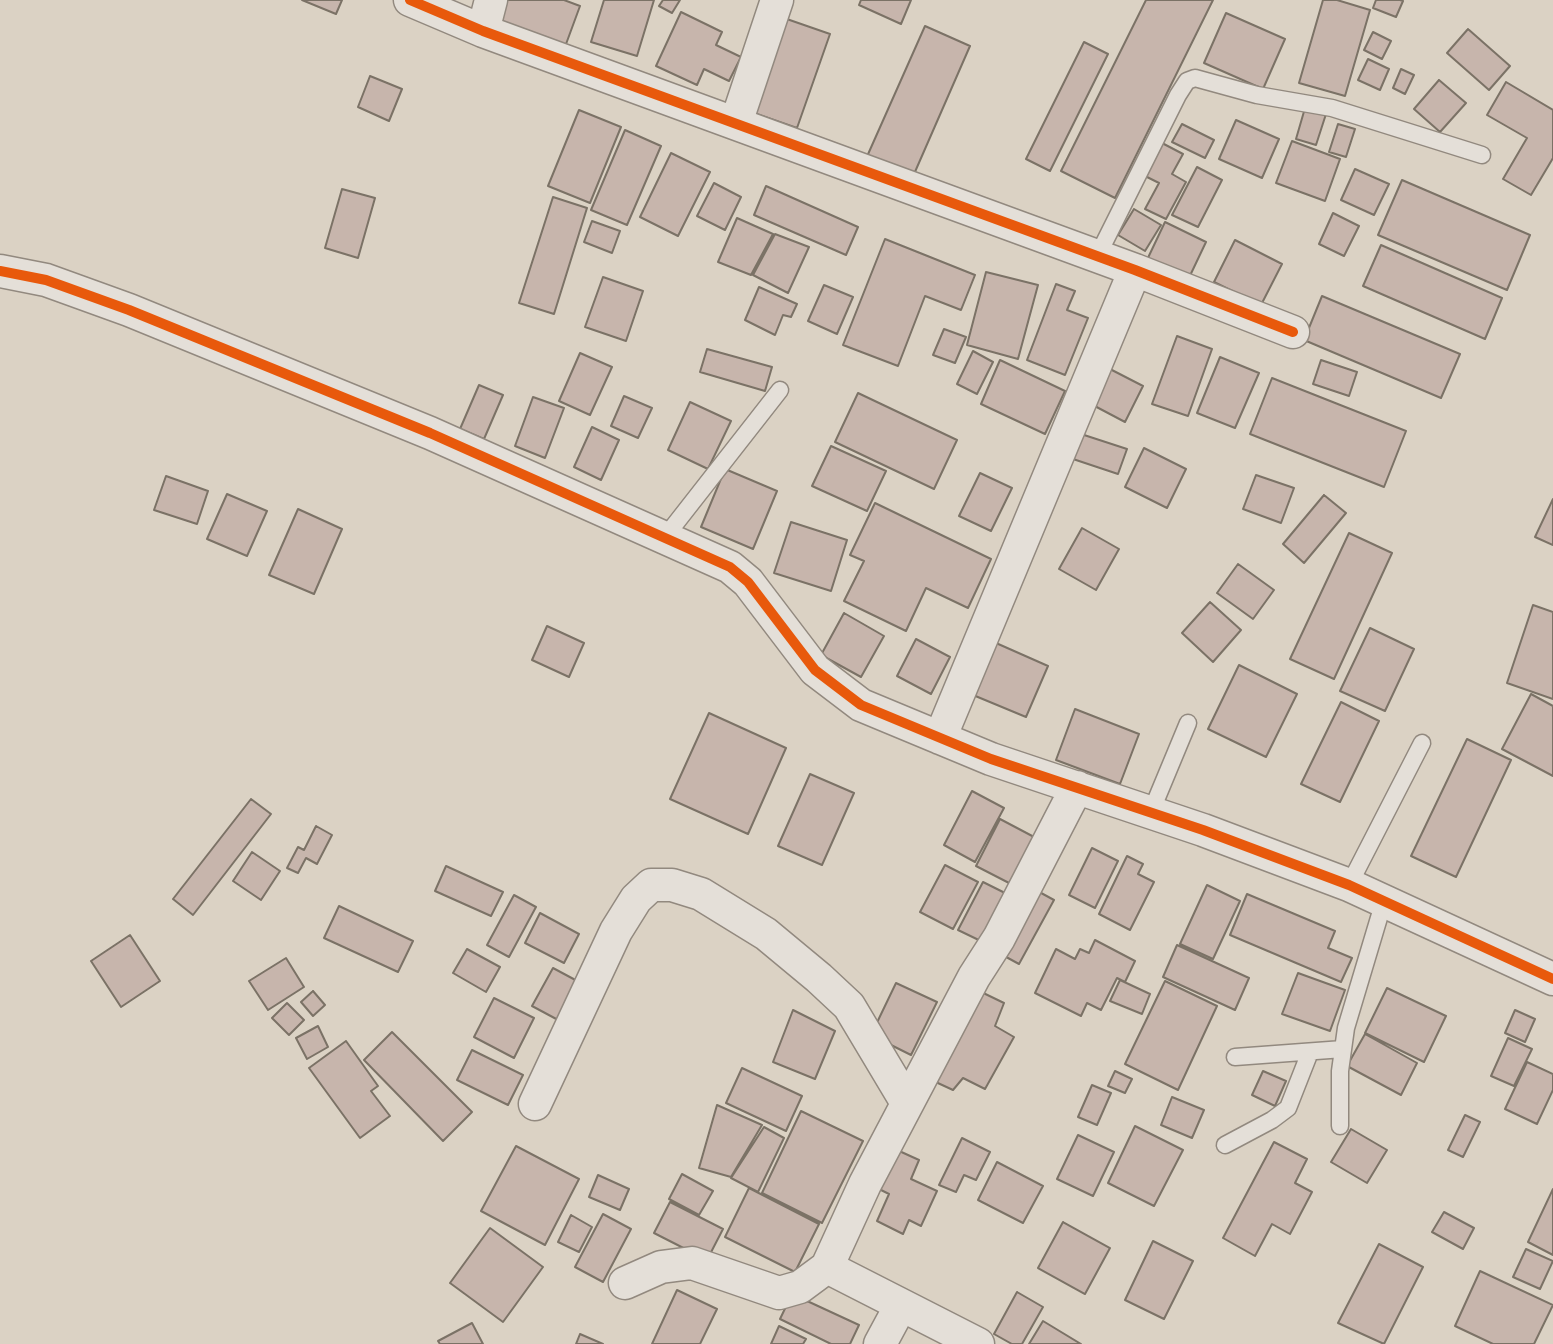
<!DOCTYPE html>
<html>
<head>
<meta charset="utf-8">
<style>
  body { margin:0 }
  canvas { display:block; background:#dbd2c4 }
</style>
</head>
<body>
<canvas width="1553" height="1344"></canvas>
<script>
const ctx = document.querySelector('canvas').getContext('2d');
ctx.lineJoin = 'round';
function paint(path, color) { ctx.fillStyle = color; ctx.fill(path, 'evenodd'); }
const shape = rows => new Path2D(rows.map(r => 'M' + r).join(''));
function stroke(path, color, width, dash) { ctx.strokeStyle = color; ctx.lineWidth = width; ctx.lineCap = dash ? 'butt' : 'round'; ctx.setLineDash(dash || []); ctx.stroke(path); }
const building = shape([
  [302,0,342,0,336,14,302,0],
  [506,0,564,0,580,6,562,55,495,31,506,0],
  [604,0,654,0,637,56,591,42,604,0],
  [663,0,680,0,672,13,659,6,663,0],
  [861,0,911,0,901,24,859,5,861,0],
  [1146,0,1213,0,1115,198,1061,171,1146,0],
  [1323,0,1337,0,1370,10,1345,96,1299,83,1323,0],
  [1376,0,1400,0,1403,1,1396,17,1373,8,1376,0],
  [681,12,722,32,716,45,741,57,729,81,704,69,697,85,656,66,681,12],
  [1226,13,1285,39,1263,89,1204,63,1226,13],
  [781,17,830,34,797,128,748,111,781,17],
  [925,26,970,46,911,181,865,161,925,26],
  [1468,29,1510,66,1489,90,1447,53,1468,29],
  [1373,32,1391,41,1382,59,1364,50,1373,32],
  [1084,42,1108,54,1050,171,1026,159,1084,42],
  [1368,59,1389,69,1380,90,1358,80,1368,59],
  [1401,69,1414,75,1405,94,1393,88,1401,69],
  [370,76,402,89,389,121,358,107,370,76],
  [1439,80,1466,103,1440,132,1414,109,1439,80],
  [1506,82,1553,110,1553,158,1531,195,1503,179,1527,138,1487,115,1506,82],
  [1305,108,1326,114,1316,145,1296,139,1305,108],
  [579,110,621,127,590,203,548,186,579,110],
  [1236,120,1279,139,1262,178,1219,159,1236,120],
  [1182,124,1214,140,1205,158,1172,142,1182,124],
  [1338,124,1355,129,1346,157,1329,152,1338,124],
  [625,130,661,146,627,225,591,210,625,130],
  [1292,141,1340,159,1325,201,1276,183,1292,141],
  [1162,143,1183,154,1172,174,1186,182,1166,219,1145,209,1159,183,1145,176,1162,143],
  [671,153,710,172,678,236,640,217,671,153],
  [1197,167,1222,180,1198,227,1172,215,1197,167],
  [1355,169,1389,184,1374,215,1341,200,1355,169],
  [1402,180,1530,235,1507,290,1378,235,1402,180],
  [714,183,741,197,725,230,697,216,714,183],
  [766,186,858,227,846,255,754,215,766,186],
  [342,189,375,198,358,258,325,248,342,189],
  [553,197,587,208,554,314,519,303,553,197],
  [1134,209,1161,225,1145,251,1118,235,1134,209],
  [1333,213,1359,226,1344,256,1319,244,1333,213],
  [737,218,773,234,751,275,718,262,737,218],
  [592,221,620,231,612,253,584,242,592,221],
  [1165,222,1206,242,1187,282,1146,262,1165,222],
  [775,234,809,247,788,293,753,275,775,234],
  [885,239,975,275,961,310,925,296,898,366,843,345,885,239],
  [1235,240,1282,264,1261,305,1214,282,1235,240],
  [1381,245,1502,298,1485,339,1363,286,1381,245],
  [986,272,1038,285,1018,359,967,345,986,272],
  [603,277,643,291,626,341,585,327,603,277],
  [1056,284,1075,291,1067,310,1088,318,1065,375,1027,360,1056,284],
  [824,285,853,297,837,334,808,321,824,285],
  [759,287,797,304,791,317,783,315,775,335,745,320,759,287],
  [1322,296,1460,354,1441,398,1304,340,1322,296],
  [944,329,966,337,955,363,933,355,944,329],
  [1177,336,1212,349,1188,416,1152,404,1177,336],
  [707,349,772,367,765,391,700,372,707,349],
  [973,351,993,362,977,394,957,384,973,351],
  [580,353,612,367,590,415,559,401,580,353],
  [1220,357,1259,373,1235,428,1197,413,1220,357],
  [1000,360,1065,391,1045,434,981,404,1000,360],
  [1321,360,1357,372,1349,396,1313,384,1321,360],
  [1108,368,1143,386,1125,422,1089,403,1108,368],
  [1272,378,1406,431,1384,487,1250,434,1272,378],
  [479,385,503,395,484,439,460,429,479,385],
  [858,393,957,440,934,489,835,442,858,393],
  [624,396,652,408,638,438,611,426,624,396],
  [533,397,564,408,545,458,515,446,533,397],
  [690,402,731,421,708,469,668,450,690,402],
  [592,427,619,440,601,480,574,467,592,427],
  [1081,434,1127,449,1118,474,1073,459,1081,434],
  [831,446,886,471,867,511,812,486,831,446],
  [1144,448,1186,469,1167,508,1125,487,1144,448],
  [725,469,777,491,753,549,701,527,725,469],
  [980,473,1012,488,991,531,959,516,980,473],
  [1256,475,1294,488,1281,523,1243,509,1256,475],
  [166,476,208,491,197,524,154,510,166,476],
  [227,494,267,511,247,556,207,539,227,494],
  [1324,495,1346,513,1304,563,1283,544,1324,495],
  [1553,499,1553,545,1535,537,1553,499],
  [875,503,991,559,968,608,926,588,906,631,844,601,864,561,850,555,875,503],
  [298,509,342,529,314,594,269,575,298,509],
  [791,522,847,540,831,591,774,573,791,522],
  [1082,528,1119,549,1096,590,1059,569,1082,528],
  [1349,533,1392,553,1334,679,1290,659,1349,533],
  [1238,564,1274,590,1253,619,1217,593,1238,564],
  [1210,602,1241,630,1213,662,1182,633,1210,602],
  [1533,605,1553,612,1553,699,1507,683,1533,605],
  [844,613,884,636,861,677,821,655,844,613],
  [547,626,584,643,569,677,532,660,547,626],
  [1370,628,1414,649,1385,711,1340,691,1370,628],
  [916,639,950,657,931,694,897,676,916,639],
  [996,643,1048,666,1026,717,973,695,996,643],
  [1239,665,1297,694,1266,757,1208,729,1239,665],
  [1531,694,1553,706,1553,776,1502,749,1531,694],
  [1341,702,1379,721,1340,802,1301,784,1341,702],
  [1075,709,1139,734,1120,784,1056,760,1075,709],
  [709,713,786,748,748,834,670,799,709,713],
  [1467,739,1511,760,1456,877,1411,856,1467,739],
  [810,774,854,793,822,865,778,846,810,774],
  [972,791,1004,808,975,862,944,845,972,791],
  [251,799,271,814,193,915,173,899,251,799],
  [1000,819,1036,838,1011,884,976,866,1000,819],
  [316,826,332,835,317,864,306,858,298,873,287,868,298,847,304,850,316,826],
  [1092,848,1118,861,1095,908,1069,895,1092,848],
  [252,852,280,871,261,900,233,881,252,852],
  [1127,856,1143,864,1138,874,1154,882,1130,930,1099,914,1127,856],
  [945,865,978,882,953,929,920,912,945,865],
  [446,866,503,892,491,916,435,891,446,866],
  [983,882,1011,896,987,944,958,930,983,882],
  [1207,885,1240,901,1213,959,1180,944,1207,885],
  [1032,888,1054,900,1019,964,997,952,1032,888],
  [1247,894,1335,931,1328,948,1352,958,1341,982,1230,935,1247,894],
  [514,895,536,907,509,957,487,945,514,895],
  [339,906,413,941,398,972,324,938,339,906],
  [540,913,579,934,564,963,525,943,540,913],
  [130,935,160,981,121,1007,91,961,130,935],
  [1095,940,1135,961,1125,982,1117,978,1101,1010,1087,1003,1081,1016,1035,993,1056,949,1075,959,1080,949,1089,953,1095,940],
  [1177,945,1249,978,1235,1010,1163,977,1177,945],
  [467,949,500,967,486,992,453,973,467,949],
  [286,958,304,987,268,1010,249,981,286,958],
  [553,968,581,983,560,1021,532,1006,553,968],
  [1298,973,1345,990,1330,1031,1282,1014,1298,973],
  [1120,980,1150,994,1142,1014,1110,1001,1120,980],
  [1165,981,1217,1006,1178,1090,1125,1064,1165,981],
  [896,983,937,1002,911,1055,871,1035,896,983],
  [973,988,1004,1003,995,1026,1014,1037,985,1089,963,1078,953,1090,927,1078,973,988],
  [1387,988,1446,1016,1424,1062,1365,1033,1387,988],
  [313,991,325,1005,313,1016,301,1002,313,991],
  [494,998,534,1018,514,1058,474,1037,494,998],
  [287,1003,304,1020,289,1035,272,1018,287,1003],
  [793,1010,835,1031,815,1079,773,1062,793,1010],
  [1515,1010,1535,1019,1525,1042,1505,1033,1515,1010],
  [318,1026,328,1047,307,1059,296,1038,318,1026],
  [392,1032,472,1112,443,1141,364,1060,392,1032],
  [1365,1034,1417,1063,1401,1095,1347,1066,1365,1034],
  [1508,1038,1532,1049,1514,1086,1491,1076,1508,1038],
  [346,1041,378,1086,371,1091,390,1116,360,1138,309,1068,346,1041],
  [472,1050,523,1075,508,1105,457,1080,472,1050],
  [1527,1062,1553,1074,1553,1090,1537,1124,1505,1109,1527,1062],
  [742,1068,802,1096,786,1131,726,1103,742,1068],
  [1115,1071,1132,1079,1125,1093,1108,1086,1115,1071],
  [1263,1071,1286,1081,1275,1106,1252,1095,1263,1071],
  [1092,1085,1111,1093,1097,1125,1078,1117,1092,1085],
  [1172,1097,1204,1110,1192,1138,1161,1125,1172,1097],
  [717,1105,762,1125,731,1177,699,1168,717,1105],
  [801,1111,863,1141,822,1223,762,1193,801,1111],
  [1465,1115,1480,1122,1463,1157,1448,1150,1465,1115],
  [1135,1126,1183,1150,1154,1206,1108,1183,1135,1126],
  [764,1127,784,1138,758,1192,731,1178,764,1127],
  [1351,1129,1387,1150,1367,1183,1331,1162,1351,1129],
  [1078,1135,1114,1152,1093,1196,1057,1179,1078,1135],
  [962,1138,990,1152,976,1180,964,1175,956,1192,939,1185,962,1138],
  [1274,1142,1307,1159,1295,1183,1312,1192,1290,1234,1272,1224,1255,1256,1223,1238,1274,1142],
  [516,1146,579,1179,545,1245,481,1211,516,1146],
  [897,1150,919,1160,911,1179,937,1191,921,1226,909,1220,903,1234,877,1221,889,1194,879,1189,897,1150],
  [997,1162,1043,1186,1023,1223,978,1200,997,1162],
  [682,1174,713,1191,699,1215,669,1199,682,1174],
  [598,1175,629,1189,620,1210,589,1197,598,1175],
  [749,1188,819,1224,795,1272,725,1237,749,1188],
  [1553,1189,1553,1255,1528,1242,1553,1189],
  [670,1202,723,1229,707,1260,654,1233,670,1202],
  [1444,1212,1474,1228,1463,1249,1432,1232,1444,1212],
  [603,1214,631,1229,603,1282,575,1267,603,1214],
  [571,1215,592,1227,579,1252,558,1242,571,1215],
  [1063,1222,1110,1248,1085,1294,1038,1268,1063,1222],
  [490,1228,543,1267,503,1322,450,1283,490,1228],
  [1153,1241,1193,1261,1164,1319,1125,1300,1153,1241],
  [1379,1244,1423,1267,1384,1344,1338,1323,1379,1244],
  [1526,1249,1553,1261,1540,1289,1513,1277,1526,1249],
  [1480,1271,1553,1305,1534,1344,1493,1344,1455,1326,1480,1271],
  [677,1290,717,1309,700,1344,652,1344,677,1290],
  [1017,1292,1043,1307,1022,1344,1012,1344,994,1334,1017,1292],
  [792,1294,859,1325,850,1344,831,1344,780,1319,792,1294],
  [1043,1321,1081,1344,1029,1344,1043,1321],
  [472,1323,483,1344,440,1344,438,1341,472,1323],
  [779,1326,806,1339,803,1344,771,1344,779,1326],
  [580,1334,603,1344,576,1344,580,1334]
]);
const service = shape([
  [1097,257,1178,95,1187,81,1195,78,1257,95,1332,108,1482,155],
  [665,537,780,390],
  [1151,812,1188,723],
  [1349,885,1422,743],
  [1235,1057,1343,1049],
  [1340,1126,1340,1071,1346,1028,1384,901],
  [1225,1145,1272,1120,1288,1108,1310,1052]
]);
const minor = shape([
  [410,0,483,31,1135,270,1293,332],
  [483,31,491,0],
  [736,123,777,0],
  [0,271,46,280,129,310,430,433,730,567,748,582,815,670,861,705,991,759,1203,830,1349,885,1553,979],
  [940,738,1135,270],
  [535,1104,616,931,636,899,651,885,672,885,701,894,766,934,819,978,849,1006,907,1103],
  [827,1267,978,1344],
  [625,1283,661,1267,692,1263,779,1293,800,1287,827,1267,865,1184,974,977,999,938,1077,787],
  [880,1344,901,1305]
]);
const cycleway = shape([
  [410,0,483,31,1135,270,1293,332],
  [0,271,46,280,129,310,430,433,730,567,748,582,815,670,861,705,991,759,1203,830,1349,885,1553,979]
]);
paint(building, '#c7b5ac');
stroke(building, '#7b7266', 2);
stroke(service, '#92897f', 19);
stroke(minor, '#92897f', 35);
stroke(service, '#e4dfd8', 16);
stroke(minor, '#e4dfd8', 32);
stroke(cycleway, '#e8590c', 10);
</script>
</body>
</html>
